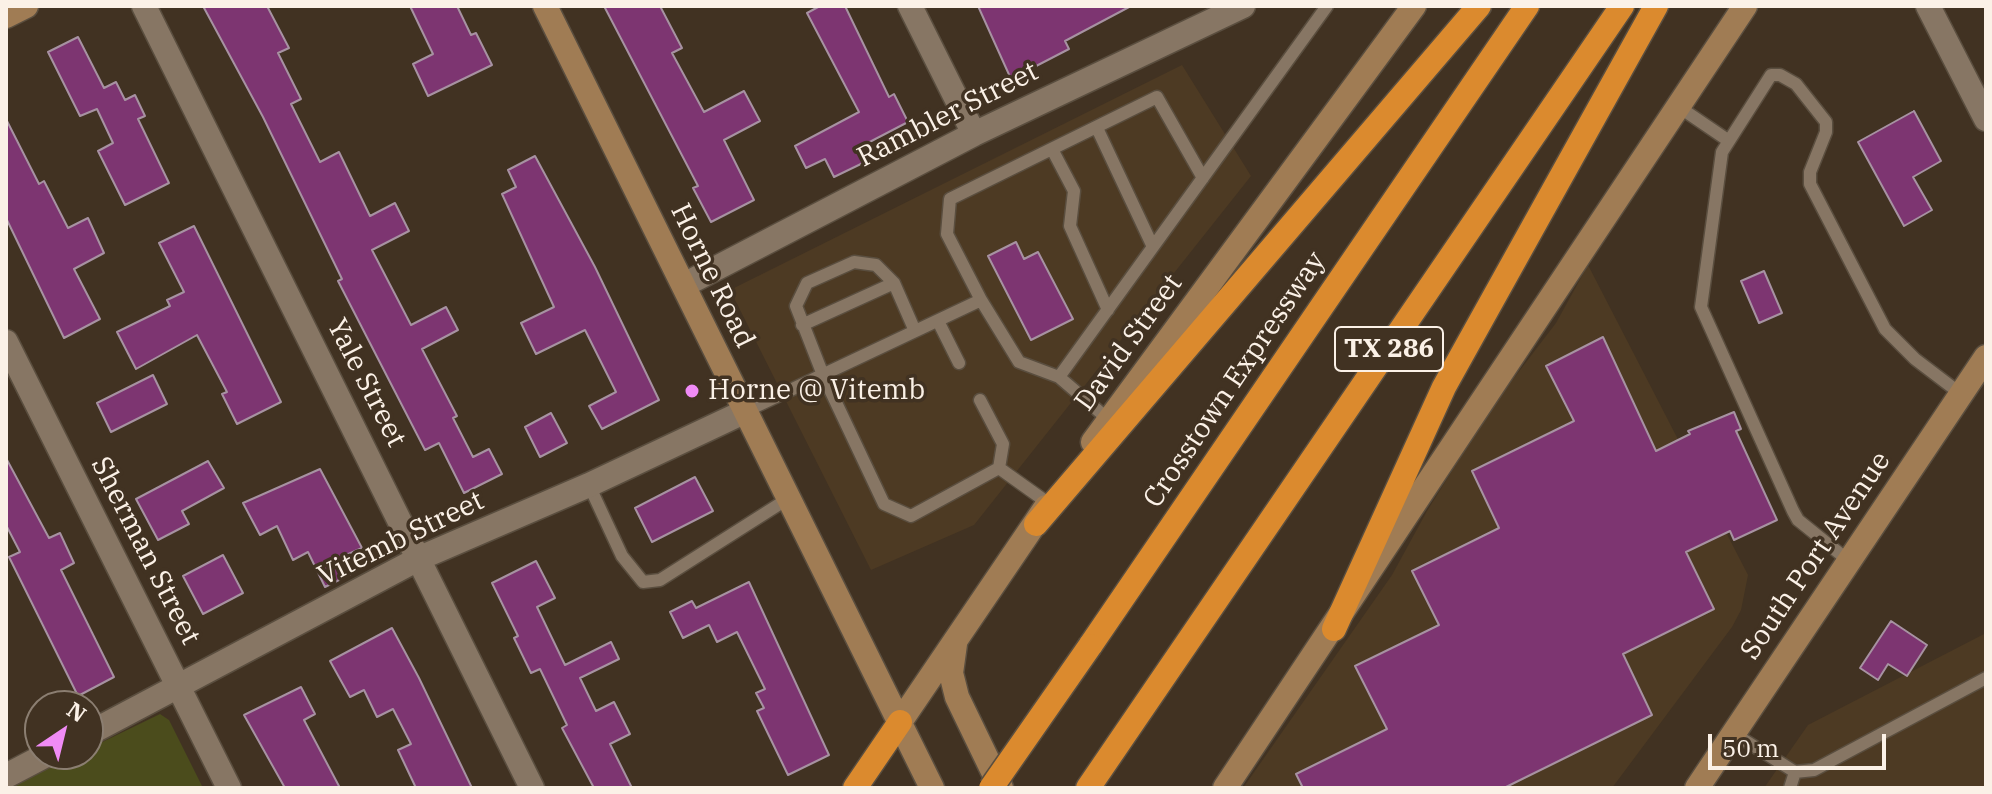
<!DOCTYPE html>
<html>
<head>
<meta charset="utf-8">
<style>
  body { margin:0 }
  #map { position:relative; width:1992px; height:794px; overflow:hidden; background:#413222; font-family:"IBM Plex Serif",serif }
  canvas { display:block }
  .frame { position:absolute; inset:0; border:8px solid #fbf1e7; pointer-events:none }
  .north { position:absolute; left:24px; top:690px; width:80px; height:80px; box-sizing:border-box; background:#413222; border:2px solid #8b7e71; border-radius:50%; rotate:35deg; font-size:22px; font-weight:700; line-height:32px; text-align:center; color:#fbf1e7 }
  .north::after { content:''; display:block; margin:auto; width:28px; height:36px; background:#f08bf6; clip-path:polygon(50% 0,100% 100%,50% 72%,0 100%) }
  .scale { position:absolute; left:1708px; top:734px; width:178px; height:36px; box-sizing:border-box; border:4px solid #fbf1e7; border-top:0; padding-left:10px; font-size:24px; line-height:28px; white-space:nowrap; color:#fbf1e7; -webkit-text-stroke:6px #413222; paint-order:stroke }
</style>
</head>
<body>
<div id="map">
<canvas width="1992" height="794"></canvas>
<div class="frame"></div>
<div class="north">N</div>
<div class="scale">50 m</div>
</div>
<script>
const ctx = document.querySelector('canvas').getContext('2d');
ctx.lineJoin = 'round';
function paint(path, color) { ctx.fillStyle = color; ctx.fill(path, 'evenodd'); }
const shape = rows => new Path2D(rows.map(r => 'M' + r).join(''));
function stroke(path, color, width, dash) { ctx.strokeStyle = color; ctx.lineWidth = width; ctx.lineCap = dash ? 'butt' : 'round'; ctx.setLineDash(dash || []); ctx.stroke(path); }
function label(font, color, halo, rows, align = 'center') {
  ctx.font = font + ' "IBM Plex Serif",serif'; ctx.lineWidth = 7; ctx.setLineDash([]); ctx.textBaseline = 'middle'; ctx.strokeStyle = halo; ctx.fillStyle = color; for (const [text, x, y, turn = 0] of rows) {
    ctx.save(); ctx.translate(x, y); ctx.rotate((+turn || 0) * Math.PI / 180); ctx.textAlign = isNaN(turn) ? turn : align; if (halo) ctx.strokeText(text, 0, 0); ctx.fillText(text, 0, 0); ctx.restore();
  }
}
const built = shape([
  [1182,65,1251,176,974,525,871,570,730,290],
  [1588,265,1748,575,1741,610,1732,627,1612,788,1243,788,1392,575,1427,511,1494,404,1556,323],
  [1986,633,1986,788,1764,788,1808,725]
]);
const green = shape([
  [160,714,169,720,203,788,7,788,77,754,88,754,88,749]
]);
const building = shape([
  [203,6,267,6,289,48,278,53,301,99,291,104,320,162,339,152,370,216,395,203,409,231,372,250,411,325,446,307,458,330,422,349,457,416,453,418,473,457,489,449,502,474,464,493,439,443,425,450,338,281,342,279,263,117,203,6],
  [410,6,457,6,471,35,476,33,492,65,428,96,413,64,433,54,410,6],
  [604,6,660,6,682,48,672,53,704,112,744,91,760,121,724,140,754,200,711,222,693,188,698,186,604,6],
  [820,6,845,6,889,97,894,94,908,122,860,147,867,161,834,177,825,159,806,168,795,146,859,112,807,13,820,6],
  [978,6,1131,6,1065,41,1069,49,1011,79,978,6],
  [78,37,104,88,116,82,125,100,135,95,145,116,138,119,169,183,125,205,98,151,113,143,97,109,80,116,48,52,78,37],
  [1914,111,1941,161,1913,177,1932,210,1904,226,1858,142,1914,111],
  [6,119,39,184,44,181,68,228,88,218,104,253,74,269,100,319,64,338,6,218,6,119],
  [535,156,595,267,659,400,602,429,589,406,616,392,585,330,536,354,521,323,554,307,502,194,516,187,508,170,535,156],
  [194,226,281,402,237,424,222,394,227,392,197,335,136,369,117,332,170,306,167,300,184,292,159,243,194,226],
  [1016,242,1024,259,1038,252,1073,319,1031,340,988,256,1016,242],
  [1764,271,1782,313,1759,323,1741,281,1764,271],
  [1603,337,1656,451,1690,434,1688,431,1734,412,1741,429,1736,431,1777,520,1734,540,1730,531,1686,552,1714,609,1623,654,1652,715,1504,788,1303,788,1296,774,1387,729,1355,666,1439,625,1412,571,1499,528,1472,471,1574,421,1546,366,1603,337],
  [153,375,167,404,111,432,97,403,153,375],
  [551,413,567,443,540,457,525,427,551,413],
  [6,458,49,538,60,533,74,563,61,570,114,677,78,696,9,557,20,552,6,525,6,458],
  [208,461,224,488,182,511,189,524,158,540,136,499,208,461],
  [320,469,362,548,346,555,355,572,325,587,308,552,293,560,277,526,260,535,243,503,320,469],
  [695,477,713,511,652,542,635,508,695,477],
  [223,555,243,593,203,614,183,576,223,555],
  [536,561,555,598,537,607,565,665,611,642,619,659,580,678,596,711,614,702,630,734,610,744,632,788,594,788,562,728,567,725,540,669,531,673,514,638,518,636,492,583,536,561],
  [749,582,829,755,788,775,757,711,764,708,756,693,765,689,737,632,717,642,709,625,683,638,670,612,692,601,696,608,749,582],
  [1891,621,1927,645,1907,676,1888,664,1878,680,1860,668,1891,621],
  [392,628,419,678,472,788,416,788,398,750,411,744,393,709,377,717,364,690,350,697,330,661,392,628],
  [301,687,315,714,304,720,340,788,285,788,244,715,301,687]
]);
const lane = shape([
  [1679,107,1729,141],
  [1097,128,1153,247],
  [1053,151,1074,191,1070,226,1108,310],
  [981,300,947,234,950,199,1157,97,1203,178],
  [938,321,959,363],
  [802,325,894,283],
  [915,331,894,283,876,265,854,262,807,283,796,306,823,375,884,504,911,516,999,468],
  [980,400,1003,444,999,468],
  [746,411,981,300,1019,362,1059,377],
  [1109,420,1059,377,1327,6],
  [999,468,1048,503],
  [589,485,622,556,643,582,660,580,789,498],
  [1849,561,1798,520,1793,511,1701,307,1722,152,1771,75,1780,75,1796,84,1826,122,1826,132,1810,172,1810,184,1885,329,1915,359,1961,394],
  [1733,733,1795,772,1814,770,1986,678],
  [1790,788,1795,772]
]);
const street = shape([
  [144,6,532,788],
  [910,6,974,134],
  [1928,6,1986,119],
  [684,285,974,134,1243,6],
  [6,342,229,788],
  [88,734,420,558,589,485,746,411],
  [6,776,48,754]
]);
const secondary = shape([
  [545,6,932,788],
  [6,16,26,6],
  [1093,442,1414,6],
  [955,644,951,673,957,697,1001,788],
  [900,722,1046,507],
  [1225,788,1745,6],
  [1697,788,1986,357]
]);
const highway = shape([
  [1036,524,1479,6],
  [1334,629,1444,387,1656,6],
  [1090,646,1527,6],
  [855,788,900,722],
  [1088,788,1622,6]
]);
const highwayBridge = shape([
  [991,788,1090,646]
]);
const markers = [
  [692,391,8,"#f08bf6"]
];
const shields = [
  [1389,349,108]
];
const shieldNames = [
  ["TX 286",1389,349]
];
const streetNames = [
  ["Rambler Street",948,115,-27],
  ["Horne Road",712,276,64],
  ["David Street",1129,343,-54],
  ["Crosstown Expressway",1235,380,-56],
  ["Yale Street",366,383,63],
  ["Vitemb Street",401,539,-26],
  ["Sherman Street",145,551,63],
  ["South Port Avenue",1816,556,-56]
];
const poiNames = [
  ["Horne @ Vitemb",708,391]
];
paint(built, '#4d3a23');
paint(green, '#4b4c1c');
paint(building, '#7d3571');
stroke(building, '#a792a2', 2);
stroke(lane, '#5a4e3f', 15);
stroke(street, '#5a4e3f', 27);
stroke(secondary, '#5a4e3f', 27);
stroke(highway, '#5a4e3f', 27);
stroke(lane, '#877664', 12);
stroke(street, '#877664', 24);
stroke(secondary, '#a07c54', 24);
stroke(highway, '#db8a2e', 24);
stroke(highwayBridge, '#5a4e3f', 27, []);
stroke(highwayBridge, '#db8a2e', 24);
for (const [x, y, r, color] of markers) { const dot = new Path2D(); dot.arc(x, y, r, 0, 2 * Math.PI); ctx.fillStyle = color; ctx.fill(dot); stroke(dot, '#413222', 3); }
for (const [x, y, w] of shields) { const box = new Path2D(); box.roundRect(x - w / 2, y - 22, w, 44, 6); ctx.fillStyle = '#413222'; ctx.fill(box); stroke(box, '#fbf1e7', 2); }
label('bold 26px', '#fbf1e7', null, shieldNames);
label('28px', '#fbf1e7', '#413222', streetNames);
label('28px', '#fbf1e7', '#413222', poiNames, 'left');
</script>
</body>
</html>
